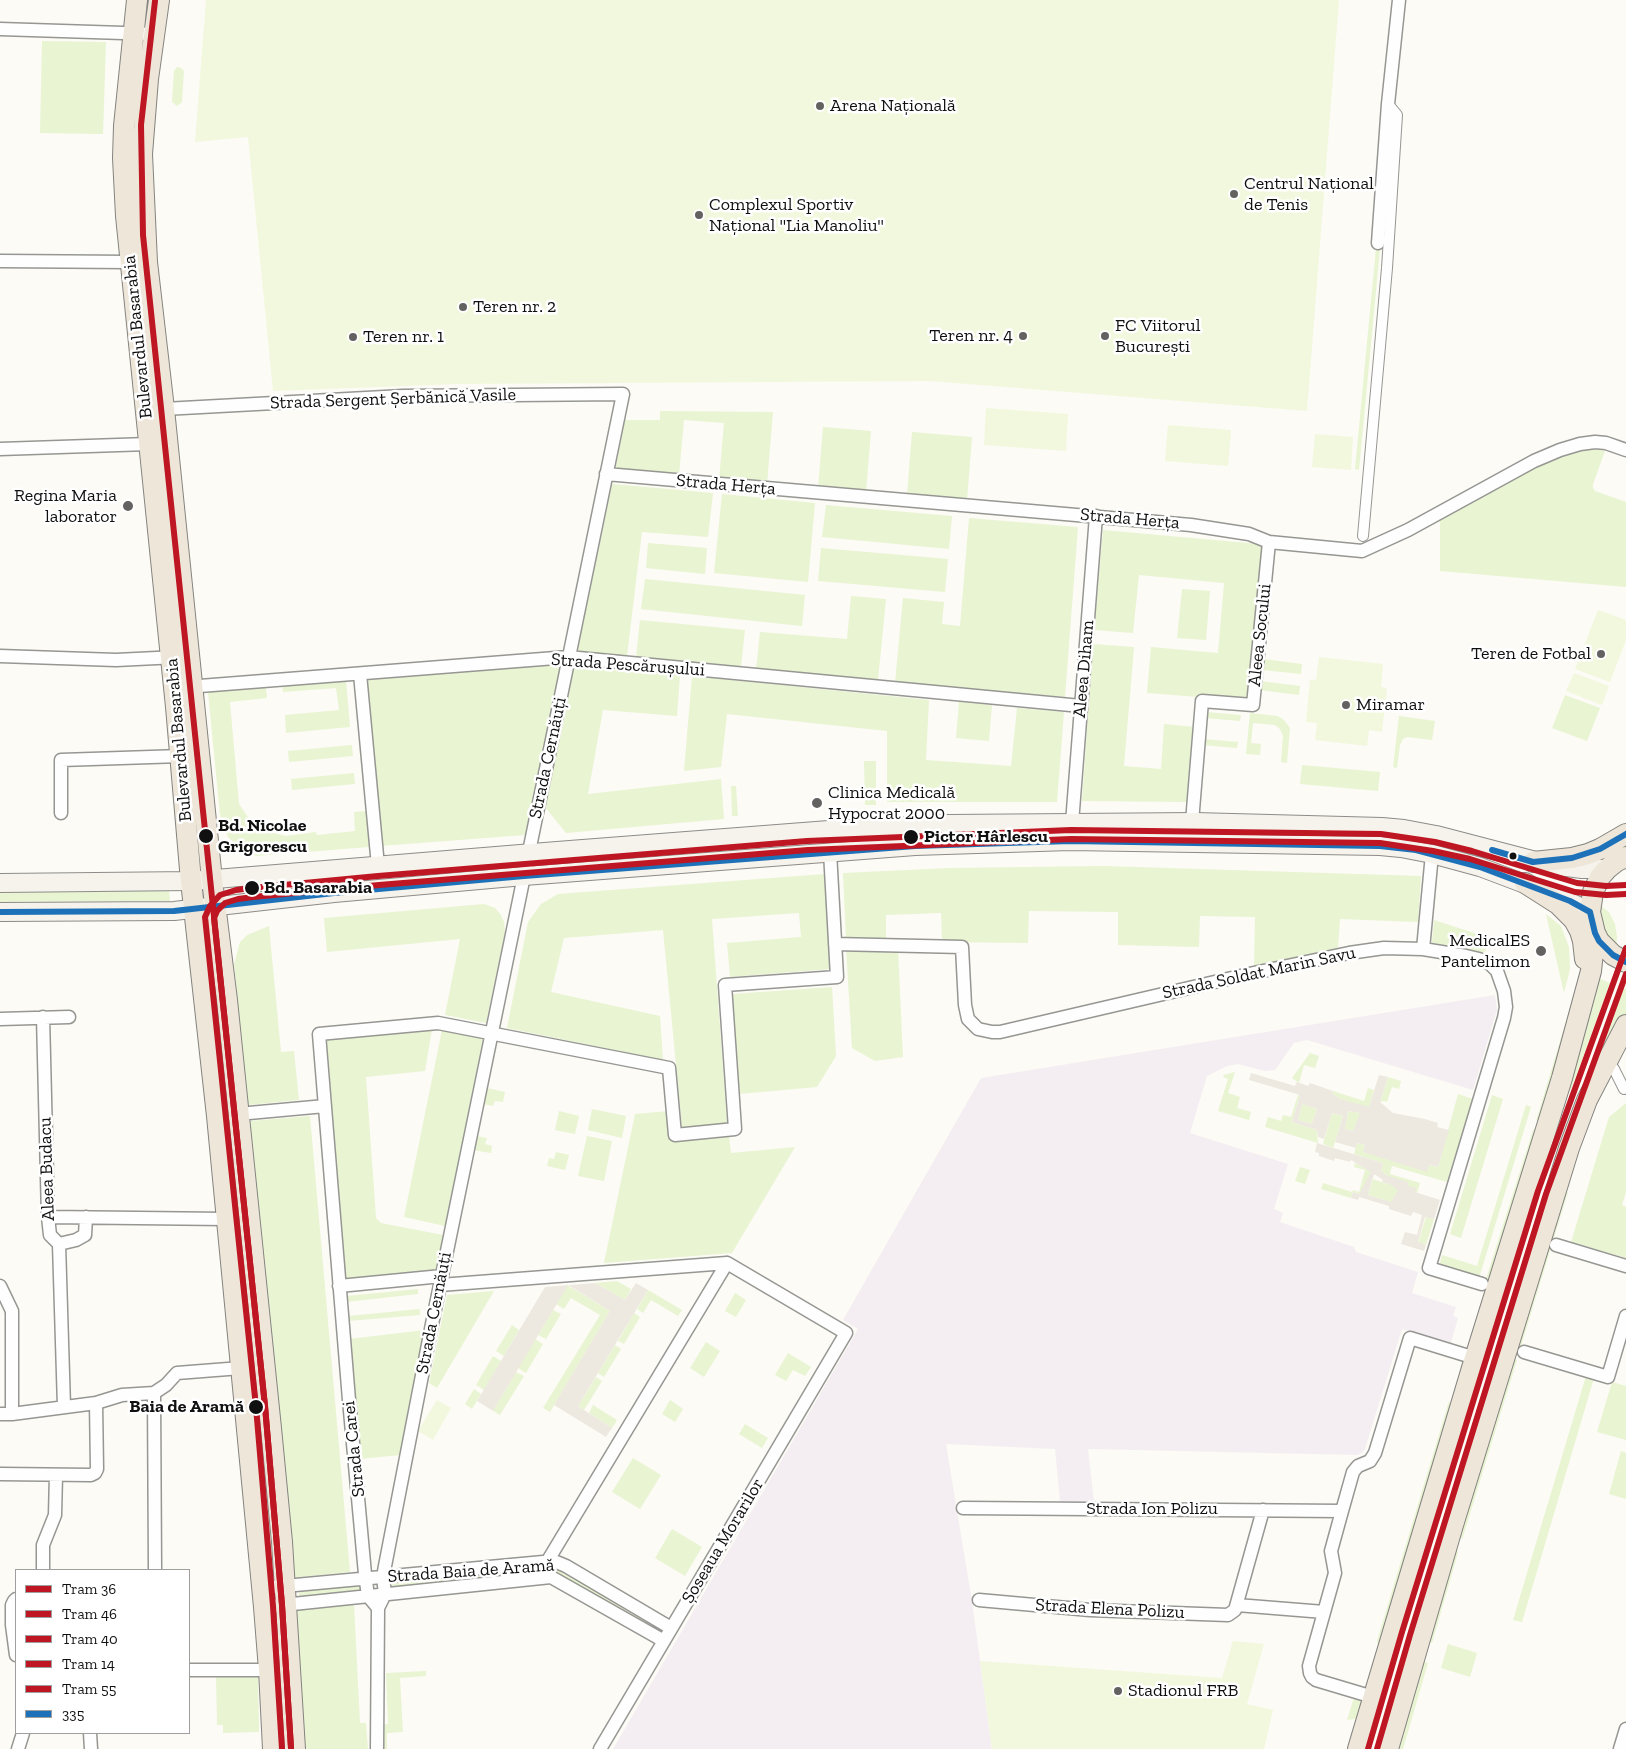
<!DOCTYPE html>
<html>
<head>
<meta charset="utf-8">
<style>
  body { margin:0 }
  #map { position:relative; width:1626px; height:1749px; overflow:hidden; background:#fcfbf5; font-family:"Zilla Slab",serif }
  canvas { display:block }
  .legend { position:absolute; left:15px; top:1569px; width:175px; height:165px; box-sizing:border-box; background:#fff; border:1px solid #9f9f9f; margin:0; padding:6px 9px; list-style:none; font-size:15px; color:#101010 }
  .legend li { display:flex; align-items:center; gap:10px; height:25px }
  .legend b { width:25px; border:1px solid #9f9f9f }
</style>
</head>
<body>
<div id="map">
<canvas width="1626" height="1749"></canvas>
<ul class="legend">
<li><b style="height:6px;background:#be1622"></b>Tram 36</li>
<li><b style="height:6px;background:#be1622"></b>Tram 46</li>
<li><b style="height:6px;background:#be1622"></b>Tram 40</li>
<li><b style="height:6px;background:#be1622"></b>Tram 14</li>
<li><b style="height:6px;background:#be1622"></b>Tram 55</li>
<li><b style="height:6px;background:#1d71b8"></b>335</li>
</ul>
</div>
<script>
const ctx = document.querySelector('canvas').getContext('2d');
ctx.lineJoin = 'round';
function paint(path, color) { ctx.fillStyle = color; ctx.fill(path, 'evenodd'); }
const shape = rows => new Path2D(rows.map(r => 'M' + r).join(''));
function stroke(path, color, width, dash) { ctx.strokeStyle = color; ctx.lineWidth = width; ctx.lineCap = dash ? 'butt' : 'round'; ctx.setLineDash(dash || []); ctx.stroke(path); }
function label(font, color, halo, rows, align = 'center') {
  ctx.font = font + ' "Zilla Slab",serif'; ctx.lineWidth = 5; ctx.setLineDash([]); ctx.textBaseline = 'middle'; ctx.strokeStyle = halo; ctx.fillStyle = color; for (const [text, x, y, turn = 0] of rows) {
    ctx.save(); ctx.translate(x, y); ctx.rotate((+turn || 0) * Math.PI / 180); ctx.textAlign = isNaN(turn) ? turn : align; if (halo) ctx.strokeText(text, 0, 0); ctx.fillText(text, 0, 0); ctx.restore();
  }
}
const industrial = shape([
  [1495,995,1497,1010,1473,1090,1307,1040,1294,1043,1275,1070,1265,1071,1238,1064,1227,1066,1207,1076,1190,1133,1288,1164,1274,1209,1283,1213,1280,1222,1354,1247,1356,1252,1418,1272,1412,1293,1456,1307,1453,1316,1458,1318,1451,1343,1402,1329,1365,1449,1362,1453,1357,1455,1088,1449,1094,1502,1060,1502,1055,1449,946,1444,972,1601,992,1749,613,1749,858,1329,843,1320,981,1078]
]);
const green = shape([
  [42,41,106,42,103,134,40,133],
  [177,67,181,68,184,71,182,102,177,106,172,102,174,71],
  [1376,248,1380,249,1359,470,1355,469],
  [660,411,773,412,767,484,719,480,724,423,684,420,679,476,615,470,625,420,660,420],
  [823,427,871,431,866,492,818,488],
  [912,432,972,437,967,500,907,495],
  [1588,448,1605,451,1593,484,1593,488,1595,491,1626,502,1626,587,1440,571,1440,519,1559,455],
  [612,484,713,493,708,537,642,532,627,656,577,652],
  [722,494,815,503,808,582,714,573],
  [826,505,952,516,949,549,822,537],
  [969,518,1078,527,1065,697,895,683,903,598,944,602,942,624,960,626],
  [1103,530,1259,544,1264,549,1250,701,1147,693,1151,647,1218,653,1224,583,1139,575,1133,633,1094,630],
  [648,543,707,548,705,574,646,568],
  [821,548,948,559,945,592,818,581],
  [645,579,805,595,802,626,641,609],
  [1182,589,1210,591,1206,640,1177,638],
  [851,596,886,599,878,680,756,669,760,632,847,639],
  [640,620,745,630,741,667,636,657],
  [1093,644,1134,647,1124,766,1161,769,1164,724,1195,727,1188,802,1082,801],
  [1263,659,1302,664,1301,674,1262,670],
  [561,663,525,835,380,846,366,678],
  [574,667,680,675,677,716,603,710,588,794,721,779,724,819,566,833,545,807],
  [692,676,929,700,926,760,1011,766,1017,708,1064,712,1057,802,887,802,887,731,727,714,721,767,684,771],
  [346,680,350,727,286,733,285,715,339,710,336,688,283,692,282,685],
  [1260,681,1300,686,1299,695,1259,690],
  [266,687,267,698,230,702,239,804,250,820,266,831,286,836,316,832,317,835,355,831,354,812,366,811,369,847,256,856,241,849,228,837,220,815,208,692],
  [1565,695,1600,708,1587,741,1552,728],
  [959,702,992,705,989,741,956,738],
  [1206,712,1241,715,1240,721,1205,718],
  [1250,713,1277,716,1283,719,1290,728,1287,763,1281,762,1283,736,1280,729,1275,725,1253,723,1251,743,1261,744,1260,755,1246,754],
  [1399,716,1435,721,1432,740,1407,737,1403,739,1400,745,1397,768,1393,767],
  [1203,739,1238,742,1237,748,1202,745],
  [352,745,353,756,289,762,288,751],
  [876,761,876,805,865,805,864,761],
  [1302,765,1380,772,1378,791,1300,784],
  [354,773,355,784,292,790,291,779],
  [731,786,736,786,738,816,732,816],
  [1104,866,1421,876,1418,922,1340,919,1338,948,1254,966,1255,917,1200,916,1199,947,1118,945,1118,912,1029,911,1028,943,942,942,941,913,886,915,886,938,846,940,843,873,950,868],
  [825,874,831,969,730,977,727,943,801,937,799,913,712,919,727,1124,682,1127,663,930,564,938,551,992,660,1016,663,1060,507,1028,528,922,541,904,558,894],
  [169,889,170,901,0,902,0,891],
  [484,904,495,908,501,915,504,922,505,933,486,1023,445,1015,460,939,327,952,324,918],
  [1598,904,1609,912,1615,924,1617,937,1616,951,1607,942],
  [1546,914,1561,926,1569,947,1570,969,1564,993],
  [1434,920,1477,934,1484,941,1486,951,1482,953,1432,943],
  [269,926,281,1052,294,1051,299,1100,248,1105,234,964,240,942,247,935],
  [846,948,898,949,903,1057,875,1061,852,1048],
  [1593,976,1610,983,1569,1095],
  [832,987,836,1056,817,1087,739,1094,732,994],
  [1621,987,1626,989,1626,1015,1579,1099],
  [1573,998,1581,1001,1547,1112,1536,1121],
  [432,1029,425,1071,366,1077,376,1218,381,1223,443,1235,436,1270,344,1280,325,1039],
  [442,1030,483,1039,445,1226,404,1217],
  [1310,1053,1319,1056,1315,1068,1304,1065,1299,1083,1292,1078],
  [1235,1072,1228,1093,1240,1097,1237,1108,1251,1112,1249,1120,1218,1111,1228,1079,1223,1077,1224,1075],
  [1388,1077,1401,1081,1399,1089,1392,1087,1387,1102,1384,1101,1380,1102],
  [487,1088,505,1092,503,1102,495,1101,493,1106,483,1104],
  [1368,1088,1374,1090,1369,1108,1340,1099,1332,1093,1333,1091,1364,1101],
  [1458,1094,1473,1099,1447,1182,1392,1166,1390,1174,1420,1183,1417,1193,1415,1192,1407,1186,1381,1172,1383,1163,1354,1154,1357,1143,1365,1145,1363,1152,1438,1167],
  [1298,1095,1300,1095,1292,1122,1317,1130,1318,1143,1265,1127,1268,1117,1281,1121,1283,1115,1291,1117],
  [1492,1095,1503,1099,1461,1238,1450,1234],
  [1626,1103,1626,1192,1622,1205,1626,1207,1626,1258,1571,1242,1609,1117],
  [1302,1104,1317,1109,1312,1124,1298,1120],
  [1526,1105,1531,1107,1479,1278,1439,1266,1442,1255,1477,1266],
  [592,1109,626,1116,622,1138,588,1130],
  [559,1111,579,1116,575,1134,555,1130],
  [669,1111,672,1141,729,1136,731,1153,795,1147,732,1253,604,1263,635,1114],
  [1348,1111,1361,1113,1353,1131,1345,1129],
  [1332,1113,1343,1116,1333,1148,1323,1144],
  [310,1116,350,1572,290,1578,250,1121],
  [1545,1121,1495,1282,1486,1279,1533,1130],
  [476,1136,487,1138,485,1144,492,1146,491,1153,473,1150],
  [587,1136,612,1141,604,1181,578,1176],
  [556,1152,569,1155,565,1170,547,1166,549,1158,554,1159],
  [1355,1163,1372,1172,1359,1194,1353,1192,1351,1198,1321,1189,1323,1183,1352,1192,1353,1190,1359,1192,1365,1170,1354,1167],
  [1300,1167,1310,1170,1305,1184,1295,1181],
  [1373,1179,1387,1184,1388,1182,1399,1190,1391,1202,1368,1195],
  [1568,1192,1521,1346,1513,1343,1557,1199],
  [1426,1217,1434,1219,1426,1245,1418,1243],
  [617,1281,631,1289,625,1300,595,1283],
  [567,1285,610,1311,550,1412,543,1408,600,1315,571,1298,564,1309,556,1304],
  [418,1289,418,1294,346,1302,346,1296],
  [648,1290,682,1310,678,1316,651,1300,643,1313,637,1309],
  [494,1291,437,1388,429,1383,447,1295],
  [735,1293,746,1300,736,1317,725,1311],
  [420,1309,420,1315,348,1321,348,1316],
  [553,1310,561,1314,546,1339,538,1335],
  [634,1313,640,1317,624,1344,618,1341],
  [512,1325,519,1330,504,1356,496,1351],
  [425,1330,401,1455,359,1459,349,1339],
  [535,1339,543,1344,526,1373,518,1368],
  [706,1342,720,1351,704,1377,690,1368],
  [615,1345,621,1349,604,1377,598,1373],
  [788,1353,811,1367,805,1376,793,1370,786,1381,775,1375],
  [493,1356,501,1361,484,1390,476,1385],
  [1509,1358,1517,1360,1462,1540,1457,1525],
  [516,1372,524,1376,500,1415,493,1411],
  [1586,1376,1594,1378,1522,1622,1513,1620],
  [596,1377,602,1381,584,1410,578,1406],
  [1612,1382,1626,1386,1626,1440,1597,1432],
  [474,1389,481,1394,472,1409,465,1404],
  [670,1400,683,1409,675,1422,662,1414],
  [1449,1401,1454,1418,1382,1657,1377,1641],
  [593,1405,617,1420,612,1428,589,1413],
  [745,1424,768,1438,762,1448,739,1434],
  [1621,1451,1626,1453,1626,1499,1609,1494],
  [633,1458,661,1475,640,1509,612,1492],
  [672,1529,702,1547,685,1576,655,1558],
  [1453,1539,1458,1553,1432,1643,1423,1640],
  [555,1566,655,1626,653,1629,553,1573],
  [529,1568,527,1575,394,1591,390,1587,390,1580],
  [360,1583,362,1590,360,1593,301,1598,299,1596,300,1589],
  [354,1604,360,1723,366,1723,368,1749,302,1749,294,1610],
  [1448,1644,1477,1653,1470,1677,1441,1668],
  [1417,1660,1428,1663,1403,1749,1391,1749],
  [426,1671,426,1676,400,1678,403,1732,387,1733,387,1749,383,1749,382,1725,388,1724,386,1673],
  [216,1676,258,1676,259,1732,223,1733,223,1725,217,1725],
  [1355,1694,1370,1699,1361,1718,1347,1720]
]);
const pitch = shape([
  [206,0,1339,0,1307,411,930,381,458,384,273,391,248,137,195,142],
  [986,408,1068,414,1066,451,984,445],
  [1168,425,1231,430,1228,466,1165,461],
  [1315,434,1353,437,1351,470,1312,467],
  [1598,610,1626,620,1626,640,1610,682,1575,669],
  [1319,657,1383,664,1381,687,1387,688,1382,732,1369,730,1367,746,1315,740,1317,723,1306,722,1310,680,1316,680],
  [1574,673,1609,686,1602,705,1566,691],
  [437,1400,451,1408,433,1440,418,1431],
  [1233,1641,1264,1644,1247,1704,1273,1710,1264,1749,992,1749,980,1661,1222,1678]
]);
const plaza = shape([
  [1251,1073,1295,1086,1297,1082,1308,1086,1310,1083,1333,1091,1332,1093,1340,1099,1369,1107,1379,1075,1388,1077,1380,1102,1393,1113,1425,1119,1438,1123,1437,1127,1449,1130,1438,1167,1429,1165,1427,1172,1363,1152,1365,1145,1357,1143,1356,1148,1335,1142,1343,1116,1332,1113,1324,1139,1318,1137,1317,1130,1292,1122,1300,1095,1249,1080],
  [1302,1104,1317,1109,1312,1124,1298,1120],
  [1348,1111,1360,1113,1353,1131,1345,1129],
  [1317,1143,1383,1163,1381,1171,1386,1175,1408,1182,1408,1186,1416,1188,1415,1192,1440,1200,1434,1219,1425,1217,1418,1242,1426,1245,1424,1251,1401,1244,1405,1232,1417,1235,1422,1215,1413,1212,1411,1216,1389,1209,1389,1206,1359,1197,1358,1200,1351,1198,1353,1192,1359,1194,1371,1172,1351,1160,1350,1162,1335,1158,1334,1161,1319,1156,1319,1153,1315,1152],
  [1374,1174,1383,1180,1382,1182,1387,1184,1388,1183,1398,1190,1391,1202,1368,1195],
  [595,1283,625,1300,636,1283,648,1290,578,1406,612,1428,606,1437,554,1405,610,1311,568,1285,493,1411,477,1401,545,1287]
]);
const pedestrian = shape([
  [1363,536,1387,268,1397,115,1388,104],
  [1607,1060,1614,1069,1624,1089,1626,1087]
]);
const minor = shape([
  [0,29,154,34],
  [1378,243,1388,104,1399,0],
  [0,261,130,262],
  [164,409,403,396,623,394,432,1324,385,1566,383,1577,385,1594,378,1608,377,1749],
  [0,449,148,444],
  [606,474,1191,525,1249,534,1269,542,1362,551,1408,530,1534,461,1560,450,1580,444,1595,442,1606,443,1626,450],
  [0,656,116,660,177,657],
  [360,674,378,866],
  [187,687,568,657,1081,706],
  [61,813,61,760,181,756],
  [1192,822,1202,701,1253,705,1269,542],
  [1072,823,1096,516],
  [835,944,962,947,965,1005,968,1019,978,1029,992,1032,1000,1032,1249,974,1349,953,1384,948,1423,949,1432,854],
  [1423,949,1466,956,1479,959,1490,964,1497,971,1504,991,1506,1007,1504,1018,1429,1268,1482,1284],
  [43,1017,48,1217,50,1235,59,1244,64,1407],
  [0,1019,69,1017],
  [238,1114,325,1106],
  [48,1217,227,1219],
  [59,1244,76,1240,85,1235,86,1217],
  [1556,1245,1626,1266],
  [440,1285,727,1263,846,1333,600,1749],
  [0,1286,12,1311,12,1414],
  [339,1286,442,1276],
  [1524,1352,1608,1377,1626,1316],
  [154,1393,155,1570],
  [0,1414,12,1414,96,1403,122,1395,154,1393,166,1385,177,1373,241,1368],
  [0,1474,91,1475,95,1473,97,1469,96,1403],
  [963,1508,1342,1511],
  [544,1567,727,1263],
  [43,1570,43,1545,55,1515,56,1475],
  [263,1588,554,1561,566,1566,671,1628],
  [16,1599,14,1601,12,1605,12,1625,16,1655],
  [979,1600,1090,1610,1228,1615,1235,1610,1263,1510],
  [1237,1605,1324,1612],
  [264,1607,551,1577,664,1641],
  [378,1608,368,1596,365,1574,349,1400,319,1034,438,1023,669,1068,675,1135,735,1129,725,985,837,977,830,852],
  [189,1670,269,1670],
  [1373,1697,1316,1680,1312,1677,1310,1673,1309,1666,1335,1573,1331,1551,1342,1511,1353,1472,1358,1466,1370,1461,1375,1453,1410,1338,1475,1358],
  [90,1733,91,1749],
  [18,1749,23,1733],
  [1620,1749,1626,1729]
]);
const secondary = shape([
  [0,883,191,881,557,851,829,830,948,824,1072,823,1195,822,1382,827,1404,829,1436,835,1551,865,1582,869,1607,869],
  [0,912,174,911,334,893,524,876,915,846,1070,841,1380,846,1401,848,1432,854,1480,867,1562,898,1590,912]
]);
const primary = shape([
  [137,0,124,126,123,158,126,216,176,707,191,881,217,1116,264,1607,269,1670,273,1749],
  [159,0,148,79,142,154,147,262,164,409,212,880,227,1000,271,1428,282,1542,295,1749],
  [1626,857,1617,861,1607,869,1600,877,1593,892,1590,912,1595,933,1599,941,1613,955,1626,962],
  [1533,862,1572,858,1588,854,1600,849,1626,834],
  [1525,883,1558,904,1574,920,1580,931,1583,941,1585,959],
  [1358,1749,1475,1358,1562,1078,1591,971,1595,933],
  [1388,1749,1453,1525,1569,1148,1587,1100,1626,1025]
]);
const bus1 = shape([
  [1492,850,1533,862,1572,858,1600,849,1626,834],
  [0,912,174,911,334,893,524,876,915,846,1070,841,1380,846,1416,850,1480,867,1570,901,1590,912,1595,933,1599,941,1613,955,1626,962]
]);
const tram1 = shape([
  [282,1749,273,1606,256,1407,205,917,210,906,220,895,236,890,252,888,378,876,807,841,1071,830,1381,834,1435,842,1472,851,1577,883,1606,886,1626,885]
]);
const tram2 = shape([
  [291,1748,282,1605,265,1406,214,918,217,911,225,903,238,899,253,897,379,885,808,850,1071,839,1380,843,1433,851,1470,859,1575,892,1606,895,1626,894]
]);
const tram3 = shape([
  [155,1,141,125,143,235,265,1406,282,1605,291,1748]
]);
const tram4 = shape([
  [1368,1749,1402,1632,1538,1191,1626,948]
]);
const tram5 = shape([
  [1377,1749,1410,1635,1546,1194,1626,974]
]);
const markers = [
  [820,106,5,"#636260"],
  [1234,194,5,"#636260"],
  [699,215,5,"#636260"],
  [463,307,5,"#636260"],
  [1023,336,5,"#636260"],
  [1105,336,5,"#636260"],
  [353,337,5,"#636260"],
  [128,506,6,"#636260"],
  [1601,654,5,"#636260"],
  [1346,705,5,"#636260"],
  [817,803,6,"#636260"],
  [206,836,8,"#101010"],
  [911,837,8,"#101010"],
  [1513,856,4.5,"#101010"],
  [252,888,8,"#101010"],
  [1541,951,6,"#636260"],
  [256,1407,8,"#101010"],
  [1118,1691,5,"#636260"]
];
const poiNames = [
  ["Arena Națională",830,106],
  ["Centrul Național",1244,184],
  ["de Tenis",1244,205],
  ["Complexul Sportiv",709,205],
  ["Național \"Lia Manoliu\"",709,226],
  ["Teren nr. 2",473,307],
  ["FC Viitorul",1115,326],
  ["București",1115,347],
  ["Teren nr. 4",1013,336,"right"],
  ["Teren nr. 1",363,337],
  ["Regina Maria",117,496,"right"],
  ["laborator",117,517,"right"],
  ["Teren de Fotbal",1591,654,"right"],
  ["Miramar",1356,705],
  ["Clinica Medicală",828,793],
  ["Hypocrat 2000",828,814],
  ["MedicalES",1530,941,"right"],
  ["Pantelimon",1530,962,"right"],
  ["Stadionul FRB",1128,1691]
];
const streetNames = [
  ["Bulevardul Basarabia",138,337,-96],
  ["Strada Sergent Șerbănică Vasile",393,399,-2],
  ["Strada Herța",726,485,5],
  ["Strada Herța",1130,519,5],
  ["Aleea Socului",1260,635,-84],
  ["Strada Pescărușului",628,665,4],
  ["Aleea Diham",1084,669,-85],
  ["Bulevardul Basarabia",179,740,-95],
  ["Strada Cernăuți",548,758,-78],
  ["Strada Soldat Marin Savu",1259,973,-12],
  ["Aleea Budacu",47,1169,-92],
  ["Strada Cernăuți",434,1313,-79],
  ["Strada Carei",354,1449,-96],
  ["Strada Ion Polizu",1152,1509],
  ["Șoseaua Morarilor",723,1541,-59],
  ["Strada Baia de Aramă",471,1571,-4],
  ["Strada Elena Polizu",1110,1609,3]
];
const stopNames = [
  ["Bd. Nicolae",218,826],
  ["Grigorescu",218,847],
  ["Pictor Hârlescu",924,837],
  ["Bd. Basarabia",264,888],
  ["Baia de Aramă",244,1407,"right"]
];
paint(industrial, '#f4eef2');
paint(green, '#e8f4d2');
paint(pitch, '#f2f8dd');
paint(plaza, '#ede9e0');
stroke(pedestrian, '#969693', 12);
stroke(minor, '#969693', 15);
stroke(secondary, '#8d8c8a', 20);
stroke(primary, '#848380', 22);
stroke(pedestrian, '#fffefe', 10);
stroke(minor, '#fffefe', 12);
stroke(secondary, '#f5f3eb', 18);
stroke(primary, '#eee7d9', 20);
stroke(bus1, '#1d71b8', 6);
stroke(tram1, '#be1622', 6);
stroke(tram2, '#be1622', 6);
stroke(tram3, '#be1622', 6);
stroke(tram4, '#be1622', 6);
stroke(tram5, '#be1622', 6);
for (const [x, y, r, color] of markers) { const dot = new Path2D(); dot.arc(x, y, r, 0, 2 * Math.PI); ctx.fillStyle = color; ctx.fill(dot); stroke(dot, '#fff', 2); }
label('18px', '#101010', '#fff', poiNames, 'left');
label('18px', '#101010', '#fff', streetNames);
label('bold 18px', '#101010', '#fff', stopNames, 'left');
</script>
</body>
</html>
